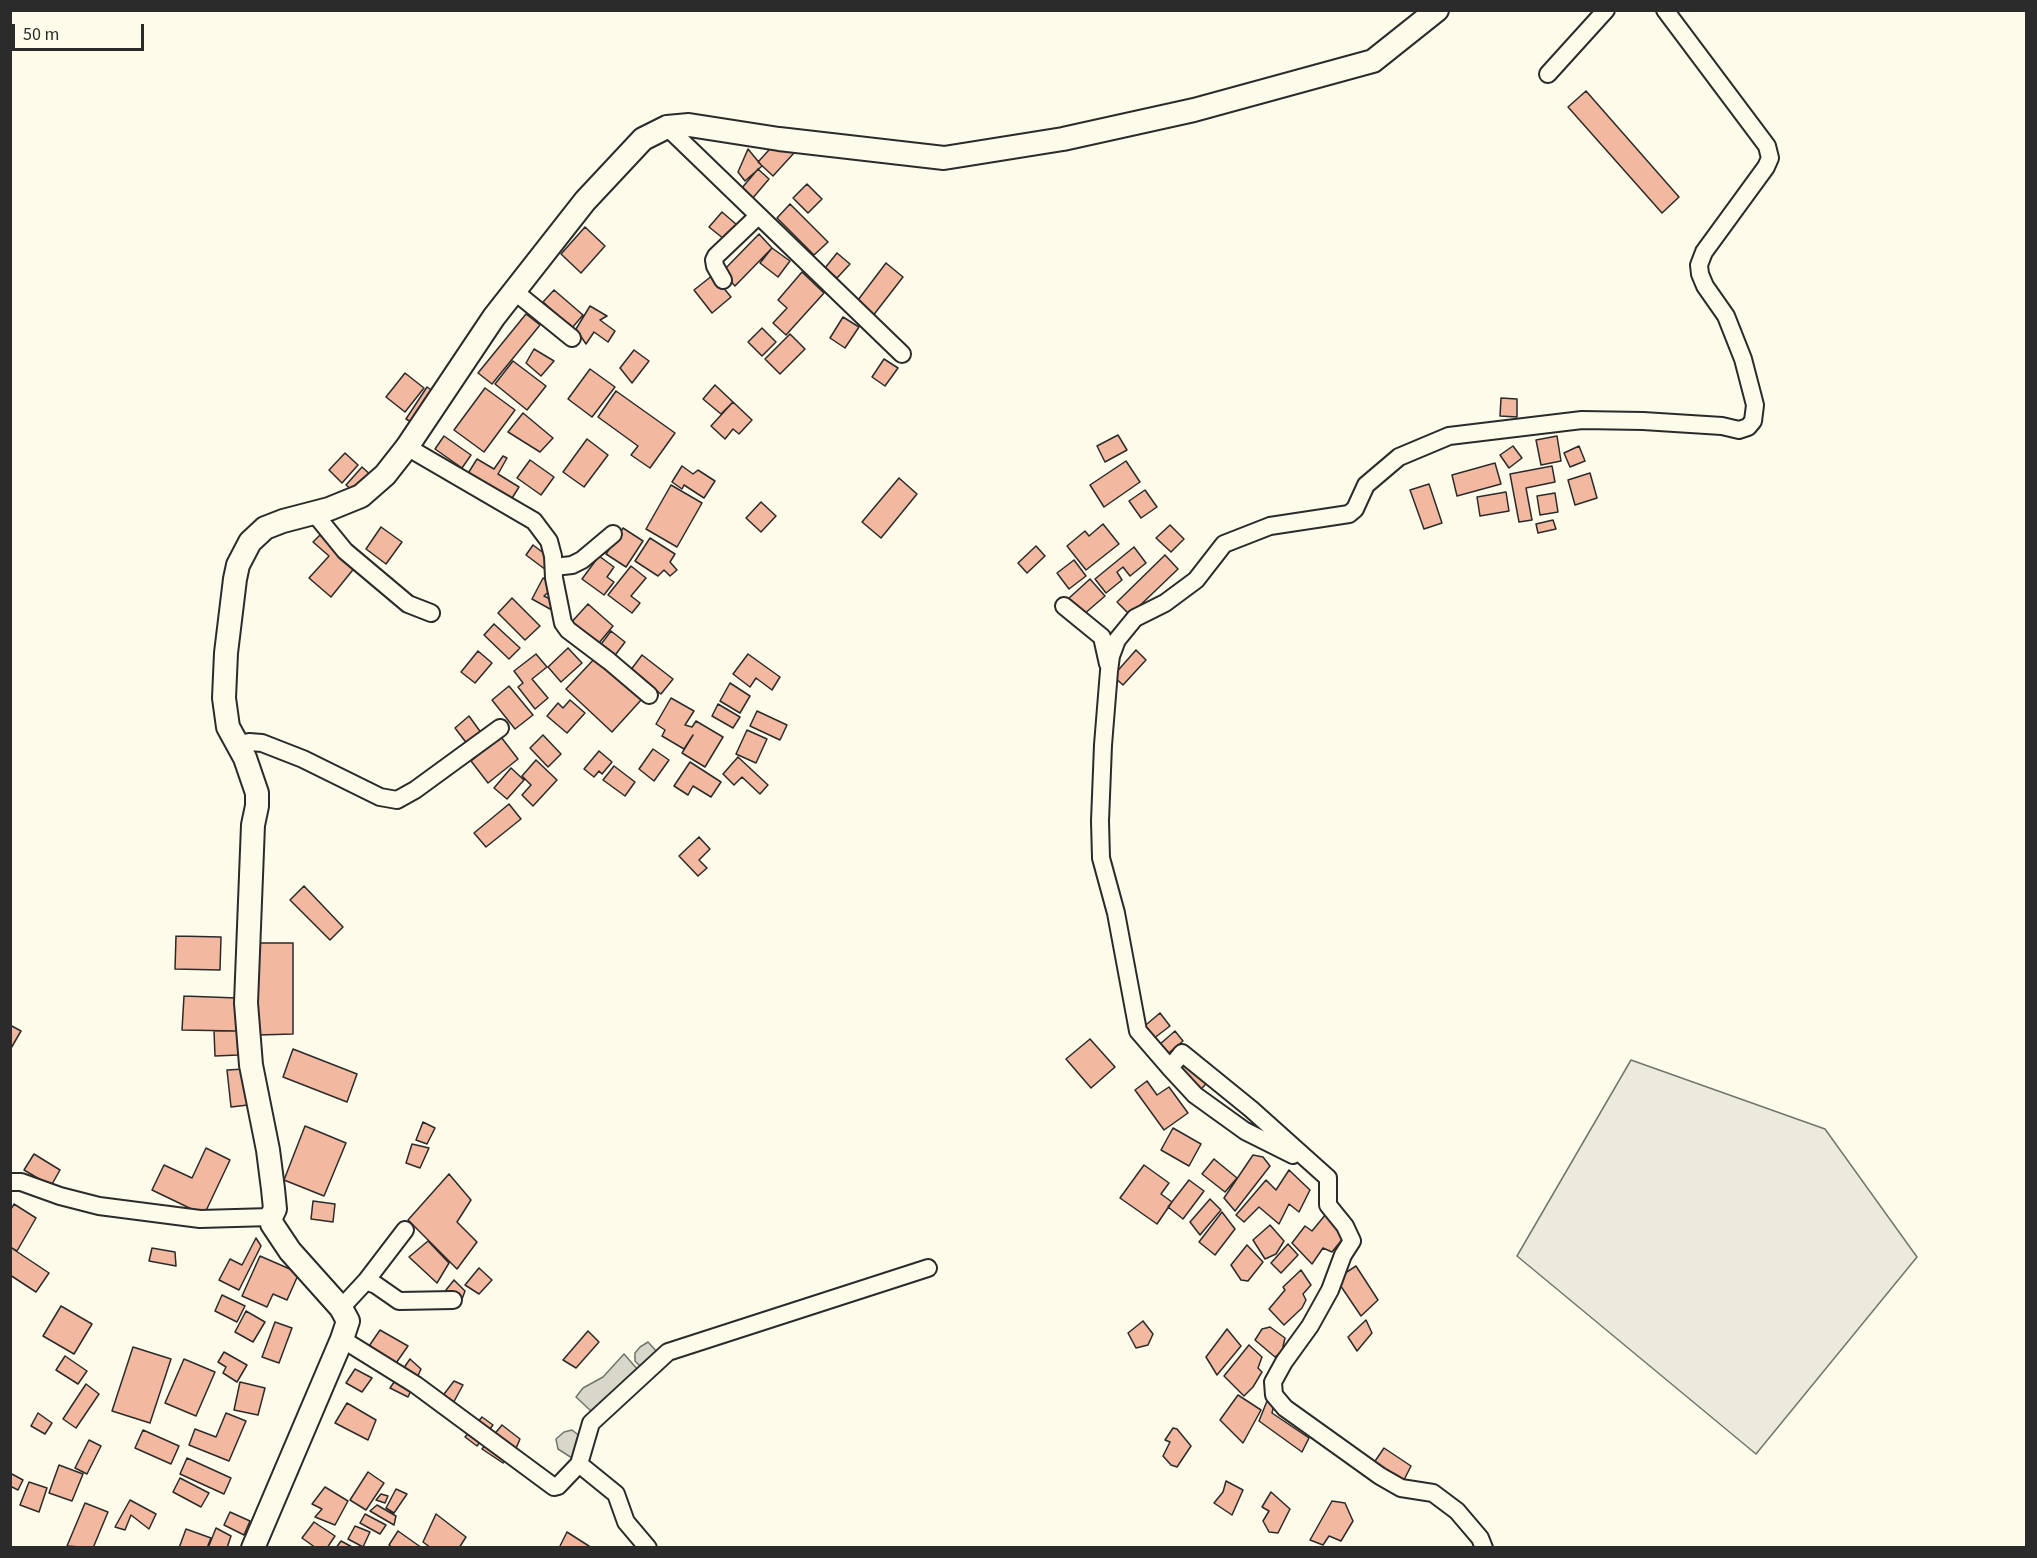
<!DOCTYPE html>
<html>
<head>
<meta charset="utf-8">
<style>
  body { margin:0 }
  #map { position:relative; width:2037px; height:1558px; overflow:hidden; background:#fdfbea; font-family:"Source Sans 3",sans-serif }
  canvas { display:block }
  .frame { position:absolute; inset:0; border:12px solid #2b2b2b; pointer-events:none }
  .scale { position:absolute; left:12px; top:24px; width:132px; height:27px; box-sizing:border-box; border:3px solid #2b2b2b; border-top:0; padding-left:8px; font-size:18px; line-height:21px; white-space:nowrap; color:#2b2b2b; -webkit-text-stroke:4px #fdfbea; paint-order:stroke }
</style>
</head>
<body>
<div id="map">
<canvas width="2037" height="1558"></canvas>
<div class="frame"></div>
<div class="scale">50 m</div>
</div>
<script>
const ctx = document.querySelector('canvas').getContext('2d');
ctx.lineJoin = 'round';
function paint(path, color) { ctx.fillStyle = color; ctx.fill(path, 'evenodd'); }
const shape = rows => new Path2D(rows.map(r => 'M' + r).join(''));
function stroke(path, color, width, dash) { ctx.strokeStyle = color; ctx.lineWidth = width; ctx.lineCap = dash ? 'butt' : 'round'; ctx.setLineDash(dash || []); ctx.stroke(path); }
const green = shape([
  [1631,1060,1825,1129,1917,1257,1756,1454,1517,1256,1631,1060]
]);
const water = shape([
  [648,1342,658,1353,644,1370,635,1361,635,1353,640,1347,648,1342],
  [624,1354,639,1371,592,1412,576,1397,583,1388,603,1377,624,1354],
  [572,1430,581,1437,573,1463,572,1458,558,1449,556,1439,564,1432,572,1430]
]);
const building = shape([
  [1586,91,1679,197,1662,213,1568,107,1586,91],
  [779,139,794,153,773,176,758,162,779,139],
  [748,149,762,166,745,181,738,172,748,149],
  [758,169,769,179,752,199,741,189,758,169],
  [807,184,822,199,808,213,793,198,807,184],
  [790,204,828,242,814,255,777,218,790,204],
  [722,212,737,225,724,239,709,227,722,212],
  [585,227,605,246,581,273,561,254,585,227],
  [759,234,772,248,735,286,722,272,759,234],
  [772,248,790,261,778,277,760,263,772,248],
  [837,253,850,264,837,278,825,268,837,253],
  [886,263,903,277,872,317,855,304,886,263],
  [802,272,824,293,786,335,773,323,787,308,778,300,802,272],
  [713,275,731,297,712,313,694,290,713,275],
  [554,290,583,315,572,328,543,302,554,290],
  [590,306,607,316,600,320,615,331,608,342,594,332,586,344,576,329,590,306],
  [526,314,540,325,492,384,478,373,526,314],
  [843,317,859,327,845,348,830,338,843,317],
  [762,328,776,342,762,356,748,342,762,328],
  [790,334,805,349,780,374,765,359,790,334],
  [534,349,554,361,541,376,526,363,534,349],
  [634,350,649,361,632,383,620,368,634,350],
  [884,359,898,368,885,386,872,377,884,359],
  [513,361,546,386,527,410,495,384,513,361],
  [590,369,615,387,592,417,568,399,590,369],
  [405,373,424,388,405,412,386,397,405,373],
  [715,385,733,402,721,414,703,399,715,385],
  [427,387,436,393,415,424,406,419,427,387],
  [485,388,515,410,484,452,454,430,485,388],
  [616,391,675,433,650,468,631,455,638,446,598,417,616,391],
  [1501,398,1517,399,1517,417,1500,416,1501,398],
  [733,402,752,420,739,434,733,429,725,439,711,426,733,402],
  [523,413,553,438,540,452,508,432,523,413],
  [1118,435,1127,450,1105,462,1097,446,1118,435],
  [444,436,471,455,462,468,435,449,444,436],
  [1557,436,1561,461,1541,465,1536,440,1557,436],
  [587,439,608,455,584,487,563,472,587,439],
  [1513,446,1522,458,1509,468,1500,455,1513,446],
  [1579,446,1585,461,1570,467,1564,453,1579,446],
  [345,453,358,465,342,483,329,470,345,453],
  [503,456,507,458,498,474,519,487,509,503,467,475,477,459,494,469,503,456],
  [530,460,554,477,541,495,517,478,530,460],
  [1126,461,1140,482,1104,507,1090,485,1126,461],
  [1495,463,1501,484,1457,496,1452,475,1495,463],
  [682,466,693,474,698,470,715,481,704,498,684,485,682,489,672,482,682,466],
  [1552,466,1555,482,1526,488,1532,520,1519,522,1510,474,1552,466],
  [362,467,373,477,358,495,346,485,362,467],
  [1590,473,1597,498,1575,505,1568,480,1590,473],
  [899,478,917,494,881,538,862,522,899,478],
  [1429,484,1442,523,1424,529,1410,490,1429,484],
  [671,485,702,503,677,547,646,529,671,485],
  [1145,490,1157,507,1141,518,1129,501,1145,490],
  [1506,492,1509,511,1480,516,1477,497,1506,492],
  [1555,493,1558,512,1540,515,1537,496,1555,493],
  [761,502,776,516,761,532,746,518,761,502],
  [1553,520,1556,529,1538,533,1536,524,1553,520],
  [1103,524,1119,544,1086,570,1067,546,1085,531,1089,536,1103,524],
  [1170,525,1184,539,1171,552,1156,538,1170,525],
  [381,527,402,542,386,564,366,549,381,527],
  [623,528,643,541,626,567,606,554,623,528],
  [320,535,356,566,331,597,309,578,329,556,313,542,320,535],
  [650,538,675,554,670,562,677,570,670,576,664,570,658,576,635,561,650,538],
  [533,545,553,560,546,570,526,555,533,545],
  [1036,546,1045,556,1027,573,1018,563,1036,546],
  [1134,547,1146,563,1130,576,1123,567,1117,572,1122,580,1106,593,1095,579,1134,547],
  [1165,555,1178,569,1130,615,1117,602,1165,555],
  [599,556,614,567,607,577,614,582,604,595,582,579,599,556],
  [1074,560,1086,576,1069,589,1057,573,1074,560],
  [631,566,646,578,631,596,640,603,632,613,608,595,631,566],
  [543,578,556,585,544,596,554,601,550,609,532,599,543,578],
  [1090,579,1105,596,1083,615,1068,599,1090,579],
  [512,598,540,626,525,640,498,613,512,598],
  [588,604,613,626,594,649,568,626,588,604],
  [494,624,520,648,509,659,484,635,494,624],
  [611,631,625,642,613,658,599,647,611,631],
  [568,648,582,663,561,682,548,667,568,648],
  [1136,650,1146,660,1123,685,1113,676,1136,650],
  [478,651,492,663,475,683,461,672,478,651],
  [536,654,547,667,532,679,548,698,535,709,518,687,523,683,514,671,536,654],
  [748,654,780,677,772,690,756,678,750,687,733,674,748,654],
  [642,655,673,679,661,694,630,671,642,655],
  [596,657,642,699,612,732,566,689,596,657],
  [730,683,750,696,740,713,720,701,730,683],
  [509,686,533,715,515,729,492,700,509,686],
  [671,698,694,711,685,725,692,727,696,721,723,737,705,767,682,753,693,735,684,749,662,736,665,730,656,724,671,698],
  [570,700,585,713,567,733,547,716,558,703,563,708,570,700],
  [718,704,740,717,733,728,712,716,718,704],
  [757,711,787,725,780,740,750,726,757,711],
  [469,716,482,734,468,745,455,728,469,716],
  [747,730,767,739,756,763,736,754,747,730],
  [543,735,561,754,548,767,530,748,543,735],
  [501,737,518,759,488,783,471,761,501,737],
  [653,749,669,760,654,781,639,769,653,749],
  [599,751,612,762,602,774,599,771,594,777,584,769,599,751],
  [738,757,768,785,760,794,742,777,734,785,723,774,738,757],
  [536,760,557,780,533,806,522,795,531,785,522,776,536,760],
  [690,762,721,782,711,797,693,786,688,795,674,786,690,762],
  [614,766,635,782,625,796,603,780,614,766],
  [511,768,524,780,507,799,494,788,511,768],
  [509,804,521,819,486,847,474,833,509,804],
  [699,837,710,849,699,860,707,868,698,876,679,856,699,837],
  [304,886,343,927,330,940,290,900,304,886],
  [176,936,221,937,220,970,175,969,176,936],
  [258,943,293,943,293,1034,258,1035,258,943],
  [184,996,237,998,237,1031,182,1030,184,996],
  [1160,1013,1170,1026,1153,1039,1159,1045,1175,1031,1183,1041,1164,1057,1141,1029,1160,1013],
  [10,1025,21,1031,10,1050,10,1025],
  [214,1031,237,1031,238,1055,215,1056,214,1031],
  [1090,1039,1115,1067,1091,1088,1066,1059,1090,1039],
  [293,1049,357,1074,347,1102,283,1077,293,1049],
  [1187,1062,1207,1083,1200,1090,1181,1069,1187,1062],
  [244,1069,248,1105,231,1107,227,1070,244,1069],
  [1147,1081,1157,1095,1169,1087,1188,1113,1164,1130,1135,1090,1147,1081],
  [423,1122,435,1128,427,1144,416,1140,423,1122],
  [305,1126,346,1143,324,1196,284,1180,305,1126],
  [1173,1128,1201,1144,1189,1166,1161,1150,1173,1128],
  [412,1144,429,1148,420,1168,406,1163,412,1144],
  [206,1148,230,1160,204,1215,152,1190,164,1165,192,1178,206,1148],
  [34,1154,60,1170,51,1186,24,1170,34,1154],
  [1253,1155,1263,1157,1270,1166,1235,1211,1224,1198,1253,1155],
  [1214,1159,1237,1178,1225,1192,1202,1174,1214,1159],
  [1144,1165,1169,1183,1161,1194,1172,1202,1157,1224,1120,1198,1144,1165],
  [1289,1170,1310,1190,1299,1212,1289,1204,1279,1224,1259,1207,1244,1222,1236,1215,1266,1180,1276,1190,1289,1170],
  [449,1174,471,1200,457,1222,477,1242,457,1269,408,1220,449,1174],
  [1189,1180,1204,1191,1183,1219,1168,1207,1189,1180],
  [1210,1199,1221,1210,1200,1235,1190,1222,1210,1199],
  [313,1201,335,1204,333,1222,311,1219,313,1201],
  [14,1204,36,1218,17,1251,10,1247,10,1211,14,1204],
  [1222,1212,1235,1229,1215,1255,1199,1242,1222,1212],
  [1326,1214,1345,1236,1332,1252,1323,1248,1312,1264,1292,1243,1305,1226,1312,1231,1326,1214],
  [1270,1225,1284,1241,1276,1254,1265,1259,1253,1240,1270,1225],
  [256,1238,261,1246,239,1290,219,1280,230,1259,242,1265,256,1238],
  [428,1241,449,1263,437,1283,409,1257,428,1241],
  [1288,1244,1298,1255,1281,1273,1271,1263,1288,1244],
  [1247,1245,1263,1262,1248,1281,1241,1280,1231,1265,1247,1245],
  [10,1247,49,1273,36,1292,10,1275,10,1247],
  [152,1248,175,1252,176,1266,149,1261,152,1248],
  [260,1256,299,1273,287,1300,273,1294,267,1307,242,1296,260,1256],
  [1356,1266,1378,1300,1361,1316,1336,1279,1356,1266],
  [479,1268,492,1280,479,1294,465,1285,479,1268],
  [1301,1270,1311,1285,1303,1294,1306,1300,1302,1308,1284,1325,1269,1309,1285,1290,1283,1287,1301,1270],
  [454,1280,465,1291,461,1302,446,1290,454,1280],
  [222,1295,245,1306,237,1322,215,1311,222,1295],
  [61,1306,92,1324,74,1354,43,1336,61,1306],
  [246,1311,265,1322,253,1342,235,1332,246,1311],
  [1366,1320,1372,1333,1357,1351,1348,1337,1366,1320],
  [1143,1321,1153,1334,1148,1345,1136,1348,1128,1333,1143,1321],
  [275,1322,292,1328,279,1363,262,1357,275,1322],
  [1270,1327,1285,1338,1282,1351,1275,1357,1255,1340,1262,1329,1270,1327],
  [1227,1329,1241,1346,1217,1375,1206,1357,1227,1329],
  [380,1330,408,1346,394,1366,367,1349,380,1330],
  [588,1331,599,1342,576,1368,563,1360,588,1331],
  [1249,1345,1262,1357,1258,1368,1262,1372,1253,1387,1244,1396,1224,1376,1249,1345],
  [133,1347,171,1359,150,1423,112,1411,133,1347],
  [224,1352,247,1365,237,1382,223,1373,226,1367,218,1362,224,1352],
  [65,1356,87,1371,78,1384,56,1370,65,1356],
  [184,1359,215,1372,196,1416,165,1403,184,1359],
  [410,1359,421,1369,408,1397,390,1388,410,1359],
  [355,1369,372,1378,362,1392,346,1383,355,1369],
  [454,1381,463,1385,451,1407,438,1402,454,1381],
  [240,1382,265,1388,258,1415,234,1410,240,1382],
  [86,1384,99,1394,76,1428,63,1419,86,1384],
  [1238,1395,1261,1410,1243,1443,1220,1420,1238,1395],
  [1269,1396,1275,1400,1272,1413,1309,1438,1302,1452,1259,1421,1269,1396],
  [347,1403,376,1420,368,1440,335,1423,347,1403],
  [38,1413,52,1423,45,1434,31,1426,38,1413],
  [226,1413,246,1421,229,1461,189,1445,195,1429,216,1437,226,1413],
  [482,1417,493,1425,477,1446,465,1437,482,1417],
  [502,1425,520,1439,514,1453,503,1463,482,1449,502,1425],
  [1173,1428,1177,1429,1191,1446,1177,1467,1171,1465,1163,1456,1170,1442,1165,1440,1173,1428],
  [143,1430,179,1446,171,1464,135,1448,143,1430],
  [89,1440,101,1446,87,1474,75,1468,89,1440],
  [1384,1448,1411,1466,1402,1484,1371,1467,1384,1448],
  [187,1458,231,1478,224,1494,180,1474,187,1458],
  [59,1465,83,1474,72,1501,49,1493,59,1465],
  [368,1472,384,1483,366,1510,350,1500,368,1472],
  [10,1473,23,1480,18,1490,10,1486,10,1473],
  [180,1478,209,1493,201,1507,173,1492,180,1478],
  [1226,1481,1243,1490,1232,1515,1214,1503,1223,1492,1226,1481],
  [29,1482,47,1488,39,1512,20,1505,29,1482],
  [325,1487,348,1501,335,1525,315,1517,322,1509,312,1504,325,1487],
  [396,1489,407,1494,394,1513,386,1508,396,1489],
  [1271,1492,1290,1509,1278,1533,1269,1532,1263,1521,1269,1511,1262,1507,1271,1492],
  [381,1494,388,1496,385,1503,376,1500,381,1494],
  [130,1500,156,1514,149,1529,131,1515,125,1530,115,1527,130,1500],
  [1332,1501,1345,1503,1353,1521,1341,1541,1329,1536,1323,1545,1310,1540,1332,1501],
  [85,1503,108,1512,93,1548,67,1546,85,1503],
  [377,1505,396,1516,394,1525,370,1511,377,1505],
  [230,1512,250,1521,244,1535,224,1525,230,1512],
  [365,1514,386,1525,380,1534,360,1523,365,1514],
  [436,1514,466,1537,459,1548,431,1548,423,1542,436,1514],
  [314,1522,335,1536,327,1548,316,1548,302,1538,314,1522],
  [355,1526,370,1532,363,1547,348,1539,355,1526],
  [216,1528,231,1536,227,1548,208,1548,216,1528],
  [186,1529,211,1538,207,1548,179,1548,186,1529],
  [398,1531,422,1548,393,1548,389,1545,398,1531],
  [567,1532,592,1548,559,1548,567,1532],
  [341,1541,354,1548,336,1548,341,1541]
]);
const street = shape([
  [1548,74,1606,10],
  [667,127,902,354],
  [723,280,715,266,714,260,716,256,758,216],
  [514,291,572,338],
  [407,447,534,521,549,541,553,556,554,578,563,623,568,630,609,661,649,695],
  [314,513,345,551,408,604,431,613],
  [554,567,572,565,582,560,613,534],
  [1064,606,1102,637,1108,664],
  [238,744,249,742,262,743,303,759,380,797,397,800,415,790,500,728],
  [1170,1068,1195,1095,1245,1131,1293,1155],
  [10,1182,21,1182,60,1196,99,1206,200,1219,271,1217],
  [366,1281,405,1230],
  [341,1308,366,1281,376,1285,399,1301,453,1300],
  [342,1339,416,1385,554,1487,558,1486,579,1464,591,1423,668,1352,928,1268],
  [579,1464,616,1494,626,1522,648,1548],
  [1484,1548,1480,1538,1457,1511,1433,1493,1401,1488,1380,1476,1285,1408,1274,1395,1273,1382,1284,1362,1310,1326,1330,1290,1343,1255,1352,1241,1345,1226,1328,1205,1328,1178,1251,1109,1182,1053,1170,1068,1138,1031,1116,913,1101,858,1100,821,1103,745,1109,671,1111,656,1117,640,1135,618,1165,603,1196,580,1224,544,1270,526,1349,514,1355,509,1366,485,1399,457,1449,436,1582,420,1643,421,1722,426,1739,430,1748,427,1753,421,1755,405,1743,359,1726,316,1705,286,1700,274,1699,265,1704,252,1766,167,1770,158,1767,146,1665,10]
]);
const secondary = shape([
  [253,1548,342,1339,348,1321,341,1308,290,1251,272,1224,271,1217,275,1209,273,1189,268,1150,251,1065,246,1003,253,825,257,806,257,793,245,758,228,727,224,698,226,653,235,579,238,565,250,542,265,528,283,521,329,509,361,496,385,475,407,447,494,317,585,201,643,139,667,127,689,125,779,139,944,158,1063,139,1194,110,1373,61,1437,10]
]);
paint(green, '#ecebdb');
stroke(green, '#74746e', 1.5);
paint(water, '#d8d7c9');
stroke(water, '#74746e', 1.5);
paint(building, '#f2b8a0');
stroke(building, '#2b2b2b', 1.5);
stroke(street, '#2b2b2b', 20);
stroke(secondary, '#2b2b2b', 26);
stroke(street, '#fdfbea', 16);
stroke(secondary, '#fdfbea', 22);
</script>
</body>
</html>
